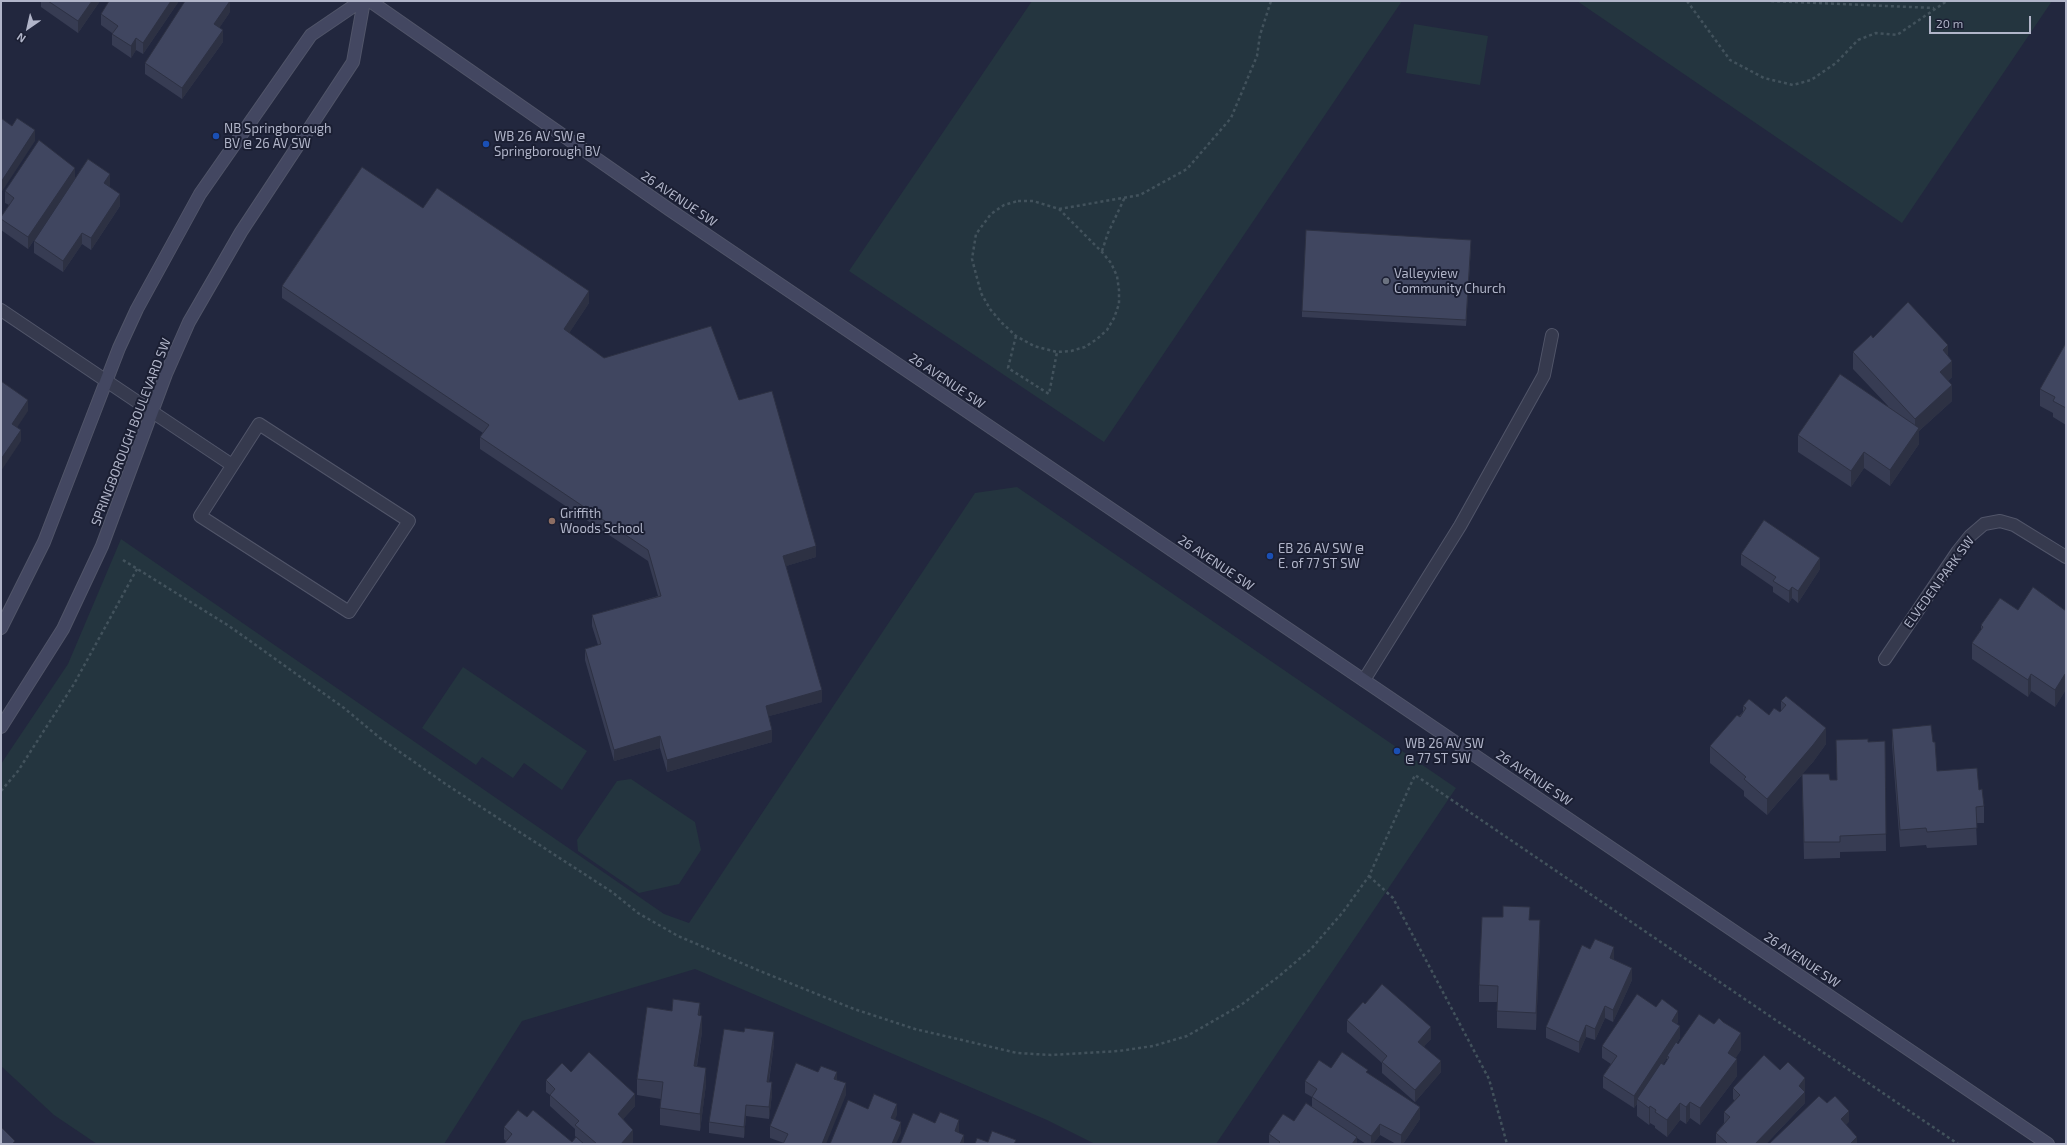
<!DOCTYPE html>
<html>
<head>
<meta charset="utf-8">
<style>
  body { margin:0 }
  #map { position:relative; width:2067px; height:1145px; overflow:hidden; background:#22273e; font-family:"Exo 2",sans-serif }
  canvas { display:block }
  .frame { position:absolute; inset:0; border:2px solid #b1b5c9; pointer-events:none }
  .north { position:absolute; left:8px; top:8px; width:40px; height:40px; -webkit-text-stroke:3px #1b1f33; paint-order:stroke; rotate:214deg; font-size:11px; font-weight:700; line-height:16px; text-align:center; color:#b1b5c9 }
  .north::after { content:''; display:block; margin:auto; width:14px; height:18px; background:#b1b5c9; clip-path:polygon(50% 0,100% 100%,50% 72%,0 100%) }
  .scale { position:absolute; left:1929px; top:16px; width:102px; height:18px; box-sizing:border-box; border:2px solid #b1b5c9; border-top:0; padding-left:5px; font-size:12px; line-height:14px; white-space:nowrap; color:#b1b5c9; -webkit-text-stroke:3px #1b1f33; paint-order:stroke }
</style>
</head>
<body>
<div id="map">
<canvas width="2067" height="1145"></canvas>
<div class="frame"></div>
<div class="north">N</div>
<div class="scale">20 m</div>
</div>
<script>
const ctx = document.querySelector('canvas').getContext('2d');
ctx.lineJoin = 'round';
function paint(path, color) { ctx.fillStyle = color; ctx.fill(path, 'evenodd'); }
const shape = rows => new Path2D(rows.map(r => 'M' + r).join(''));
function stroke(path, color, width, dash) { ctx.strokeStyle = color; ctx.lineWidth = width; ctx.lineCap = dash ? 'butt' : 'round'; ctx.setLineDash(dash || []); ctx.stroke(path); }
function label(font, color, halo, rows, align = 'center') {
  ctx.font = font + ' "Exo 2",sans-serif'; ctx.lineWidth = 4; ctx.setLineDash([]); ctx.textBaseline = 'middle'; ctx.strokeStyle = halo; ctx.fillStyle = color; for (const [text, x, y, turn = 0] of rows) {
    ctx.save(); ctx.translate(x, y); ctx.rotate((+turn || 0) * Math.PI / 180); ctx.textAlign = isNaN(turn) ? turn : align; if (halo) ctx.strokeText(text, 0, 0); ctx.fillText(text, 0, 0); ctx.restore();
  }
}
const green = shape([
  [1032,1,1402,1,1104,442,849,271],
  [1577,1,2052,1,1902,223],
  [1414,24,1488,36,1480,85,1406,73],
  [1017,487,1456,788,1216,1144,1095,1144,1047,1120,695,969,522,1021,444,1144,97,1144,54,1115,1,1066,1,764,68,664,121,539,664,914,689,923,975,493],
  [463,667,587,751,562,790,524,763,513,778,482,757,476,765,422,728],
  [631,779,695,822,701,850,679,884,639,893,578,851,577,840,617,781]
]);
const path = shape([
  [1687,1,1730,60,1764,78,1793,85,1811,80,1836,63,1858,40,1876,33,1897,35,1947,1],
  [1771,1,1934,8],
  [1018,201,1033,201,1059,209,1102,252,1111,263,1117,276,1119,290,1119,304,1114,318,1107,330,1097,339,1085,347,1071,351,1057,352,1034,346,1016,336,1002,323,990,309,981,293,972,259,976,234,991,214,1004,205,1018,201],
  [1059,209,1140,195,1187,169,1231,118,1257,56,1260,35,1271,1],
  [1102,251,1108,233,1125,197],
  [1016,336,1008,368,1049,394,1057,352],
  [123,560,229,626,344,708,380,738,447,785,612,892,638,913,678,936,760,971,854,1009,915,1029,1017,1053,1051,1055,1119,1051,1153,1046,1187,1036,1241,1005,1278,977,1311,949,1343,912,1369,876,1415,775,1958,1144],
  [1,791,18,771,74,684,137,569],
  [1369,876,1393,898,1489,1079,1507,1144]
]);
const lane = shape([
  [151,411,232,465],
  [259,424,409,521,349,612,200,516,259,424],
  [1364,680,1460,526,1544,375,1552,335]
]);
const street = shape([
  [1,310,151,411],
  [1885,659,1958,551,1970,536,1984,524,2000,521,2014,525,2066,557]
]);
const secondary = shape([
  [370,1,670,210,2048,1144],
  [1,628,44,542,119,348,137,309,200,194,311,35,361,1],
  [1,727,63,629,102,546,166,374,189,322,241,232,353,62,364,1]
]);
const wall = shape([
  [41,1,100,1,78,33,41,7],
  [109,1,179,1,143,54,136,50,131,58,112,45,112,33,101,25,101,14],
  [230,12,219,28,223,42,182,99,145,74,145,63],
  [75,179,28,249,1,230,1,217,9,205,5,203,5,191],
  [110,185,109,187,120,206,91,250,82,244,63,272,34,253,34,241],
  [423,208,589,303,569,333,604,358,739,400,816,557,786,566,822,702,769,716,772,742,667,772,660,748,614,761,585,660,585,649,598,645,592,626,592,615,658,596,648,561,480,449,480,437,483,433,282,298,282,286],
  [1471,246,1466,326,1302,317,1302,311],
  [1873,338,1948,356,1952,377,1948,381,1952,401,1919,431,1919,444,1890,486,1864,468,1851,487,1798,452,1798,435,1888,406,1853,369,1853,352],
  [2066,343,2066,425,2053,417,2053,413,2040,406,2040,389],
  [1741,554,1820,569,1798,603,1792,598,1789,603,1773,592,1773,587,1741,565],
  [2018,610,2066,611,2066,691,2065,691,2055,707,2031,691,2028,697,1972,659,1972,643,1981,630,1981,625],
  [1786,696,1826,744,1813,762,1802,774,1830,780,1837,780,1836,740,1868,742,1885,741,1886,851,1840,852,1840,858,1804,859,1802,775,1767,815,1744,796,1744,791,1710,763,1710,746,1743,712,1743,706,1769,715,1780,712,1781,711,1781,701],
  [1892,729,1933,742,1937,771,1979,790,1984,806,1984,823,1976,823,1977,845,1927,848,1926,845,1900,847,1892,745],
  [1530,920,1540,937,1536,1030,1497,1028,1497,1002,1479,1002,1479,985],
  [1614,959,1614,960,1632,980,1613,1022,1605,1018,1595,1040,1586,1037,1579,1053,1546,1038,1546,1027],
  [1365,1004,1431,1039,1424,1046,1441,1072,1415,1102,1382,1073,1382,1063,1347,1032,1347,1020],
  [700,1015,702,1032,697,1066,706,1084,700,1131,660,1125,660,1108,661,1099,637,1095,637,1079],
  [1678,1022,1677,1024,1680,1038,1677,1043,1678,1044,1741,1050,1735,1058,1737,1076,1700,1125,1690,1118,1686,1124,1680,1120,1667,1137,1655,1128,1655,1126,1650,1123,1649,1125,1637,1116,1637,1104,1634,1108,1603,1088,1603,1076,1611,1064,1602,1058,1602,1046],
  [1667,1058,1667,1061,1664,1065,1663,1064],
  [774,1044,769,1082,772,1094,769,1119,746,1116,744,1138,709,1133,709,1122],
  [1331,1068,1368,1073,1420,1119,1403,1144,1396,1144,1380,1135,1373,1144,1366,1144,1357,1138,1357,1144,1269,1144,1269,1134,1294,1121,1312,1106,1312,1097,1305,1093,1305,1081],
  [1780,1070,1805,1090,1804,1091,1805,1103,1766,1144,1716,1144,1716,1133,1724,1123,1724,1112,1735,1101,1733,1099,1733,1088],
  [571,1072,635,1106,623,1119,633,1142,631,1144,584,1144,575,1136,575,1129,550,1106,550,1095,546,1092,546,1080],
  [837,1080,846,1095,784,1143,770,1138,770,1126],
  [527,1117,572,1142,506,1141,504,1139,504,1127]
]);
const shadedWall = shape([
  [92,1,100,1,78,33,78,21],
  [171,1,179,1,143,54,143,43],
  [230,1,230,12,214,36,214,24],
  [223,30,223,42,182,99,182,88],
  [136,38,136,50,131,58,131,46],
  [35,130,35,141,1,193,1,182],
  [75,168,75,179,28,249,28,237],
  [110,174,110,185,104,195,104,183],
  [120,194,120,206,91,250,91,238],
  [82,233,82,244,63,272,63,261],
  [589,291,589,303,564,341,564,329],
  [1948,345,1948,362,1943,350],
  [1952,361,1952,377,1940,388,1940,372],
  [1952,385,1952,401,1919,431,1919,444,1890,486,1890,470,1915,434,1915,419],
  [28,400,28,411,12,435,12,424],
  [21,430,21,441,1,471,1,459],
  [1864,452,1864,468,1851,487,1851,471],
  [816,546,816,557,783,567,783,556],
  [1820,558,1820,569,1798,603,1798,591],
  [1792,587,1792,598,1789,603,1789,591],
  [2031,674,2031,691,2028,697,2028,680],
  [2065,674,2065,691,2055,707,2055,690],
  [822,690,822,702,766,717,766,706],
  [1826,728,1826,744,1813,762,1767,815,1767,799],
  [772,730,772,742,667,772,667,760],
  [660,736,660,748,614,761,614,750],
  [1540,920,1540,937,1536,1030,1536,1013],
  [1614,947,1614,959,1610,969,1610,958],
  [1632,968,1632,980,1613,1022,1613,1010],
  [700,1003,700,1019,698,1015],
  [1605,1006,1605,1018,1595,1040,1595,1029],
  [1678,1011,1678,1022,1672,1032,1672,1021],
  [702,1016,702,1032,694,1082,694,1066],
  [1586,1025,1586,1037,1579,1053,1579,1042],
  [1680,1026,1680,1038,1668,1057,1667,1056,1667,1058,1638,1101,1637,1099,1637,1104,1634,1108,1634,1096],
  [1431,1027,1431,1039,1418,1053,1418,1042],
  [774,1032,774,1044,767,1093,767,1082],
  [1741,1033,1741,1050,1728,1070,1728,1053],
  [1737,1059,1737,1076,1700,1125,1700,1108],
  [1441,1061,1441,1072,1415,1102,1415,1090],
  [706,1068,706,1084,700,1131,700,1114],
  [837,1072,837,1084,834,1079],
  [1805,1078,1805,1090,1799,1097,1799,1086],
  [772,1082,772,1094,769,1119,769,1107],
  [846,1083,846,1095,826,1144,822,1144],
  [1805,1092,1805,1103,1766,1144,1755,1144],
  [635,1094,635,1106,618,1125,618,1114],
  [1690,1102,1690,1118,1686,1124,1686,1107],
  [1680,1103,1680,1120,1667,1137,1667,1120],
  [897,1104,897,1115,891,1129,891,1118],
  [746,1105,746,1116,744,1138,744,1127],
  [1650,1106,1650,1123,1649,1125,1649,1108],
  [1420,1107,1420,1119,1403,1144,1401,1144,1401,1135],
  [1849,1111,1849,1122,1841,1130,1841,1119],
  [959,1120,959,1132,955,1142,955,1131],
  [901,1122,901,1133,896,1144,892,1144],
  [1380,1124,1380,1135,1373,1144,1371,1144,1371,1136],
  [633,1130,633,1142,631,1144,621,1144],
  [964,1135,964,1144,960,1144],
  [1357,1137,1357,1144,1352,1144],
  [1857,1137,1857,1144,1850,1144]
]);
const building = shape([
  [48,1,92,1,78,21,48,1],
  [109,1,171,1,143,43,136,38,131,46,112,34,118,26,101,14,109,1],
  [185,1,230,1,214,24,223,30,182,88,145,63,185,1],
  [1,118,12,126,17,118,35,130,1,182,1,118],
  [39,140,75,168,28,237,1,219,1,217,14,198,5,191,39,140],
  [88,159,110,174,104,183,120,194,91,238,82,233,63,261,34,241,88,159],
  [362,167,423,208,437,188,589,291,564,329,604,358,711,326,739,400,772,391,816,546,783,556,822,690,766,706,772,730,667,760,660,736,614,750,585,649,601,644,592,615,661,596,648,550,480,437,489,425,282,286,362,167],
  [1306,230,1471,240,1466,320,1302,311,1306,230],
  [1908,302,1948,345,1943,350,1952,361,1940,372,1952,385,1915,419,1853,352,1871,335,1873,338,1908,302],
  [2066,343,2066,408,2053,401,2055,397,2040,389,2066,343],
  [1840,374,1919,428,1890,470,1864,452,1851,471,1798,435,1840,374],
  [1,381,28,400,12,424,21,430,1,459,1,381],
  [1764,520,1820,558,1798,591,1792,587,1789,591,1773,581,1776,577,1741,554,1764,520],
  [2033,587,2066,611,2066,675,2065,674,2055,690,2031,674,2028,680,1972,643,1983,627,1981,625,2000,598,2018,610,2033,587],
  [1786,696,1826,728,1813,745,1767,799,1744,779,1746,777,1710,746,1737,715,1740,717,1746,708,1743,706,1749,699,1769,715,1774,708,1780,712,1786,705,1781,701,1786,696],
  [1931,725,1933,742,1935,742,1937,771,1977,768,1979,790,1982,789,1984,806,1976,807,1977,828,1927,832,1926,828,1900,830,1892,729,1931,725],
  [1868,739,1868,742,1885,741,1886,834,1840,836,1840,842,1804,842,1802,774,1829,774,1830,780,1837,780,1836,740,1868,739],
  [1503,906,1530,907,1529,920,1540,920,1536,1013,1497,1011,1498,986,1479,985,1482,917,1503,917,1503,906],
  [1595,939,1614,947,1610,958,1632,968,1613,1010,1605,1006,1595,1029,1586,1025,1579,1042,1546,1027,1582,945,1590,949,1595,939],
  [1382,984,1431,1027,1418,1042,1441,1061,1415,1090,1382,1062,1387,1056,1347,1020,1363,1002,1365,1004,1382,984],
  [1637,994,1656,1007,1662,999,1678,1011,1672,1021,1680,1026,1634,1096,1603,1076,1617,1056,1602,1046,1637,994],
  [673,999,700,1003,698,1015,702,1016,694,1066,706,1068,700,1114,660,1108,663,1082,637,1079,647,1007,672,1011,673,999],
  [1699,1014,1714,1024,1719,1018,1723,1022,1741,1033,1728,1053,1737,1059,1700,1108,1690,1102,1686,1107,1680,1103,1667,1120,1655,1112,1656,1110,1650,1106,1649,1108,1637,1099,1661,1063,1664,1065,1669,1057,1667,1056,1676,1042,1678,1044,1699,1014],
  [745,1028,774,1032,767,1082,772,1082,769,1107,746,1105,744,1127,709,1122,724,1029,744,1032,745,1028],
  [589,1052,635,1094,618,1114,633,1130,621,1144,597,1144,575,1125,579,1121,550,1095,555,1089,546,1080,562,1063,571,1072,589,1052],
  [1342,1052,1368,1070,1366,1072,1420,1107,1401,1135,1380,1124,1371,1136,1312,1097,1317,1089,1305,1081,1319,1060,1331,1068,1342,1052],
  [1764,1055,1780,1070,1788,1062,1805,1078,1799,1086,1805,1092,1755,1144,1728,1144,1716,1133,1730,1117,1724,1112,1740,1095,1733,1088,1764,1055],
  [796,1063,818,1072,821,1066,837,1072,834,1079,846,1083,822,1144,783,1144,788,1134,770,1126,796,1063],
  [874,1094,897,1104,891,1118,901,1122,892,1144,830,1144,848,1100,868,1109,874,1094],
  [1819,1096,1827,1103,1835,1096,1849,1111,1841,1119,1857,1137,1850,1144,1769,1144,1819,1096],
  [1306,1103,1357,1137,1352,1144,1278,1144,1280,1142,1269,1134,1283,1114,1294,1121,1306,1103],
  [518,1110,527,1117,533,1110,572,1142,576,1137,584,1144,504,1144,512,1134,504,1127,518,1110],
  [940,1112,959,1120,955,1131,964,1135,960,1144,900,1144,913,1113,935,1123,940,1112],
  [1,1127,15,1141,12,1144,1,1144,1,1127],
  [992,1131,1016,1140,1014,1144,975,1144,977,1138,988,1142,992,1131]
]);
const markers = [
  [216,136,4,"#1a4fb4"],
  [486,144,4,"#1a4fb4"],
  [1386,281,4,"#6b7280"],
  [552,521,4,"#8d6e63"],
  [1270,556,4,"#1a4fb4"],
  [1397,751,4,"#1a4fb4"]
];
const poiNames = [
  ["NB Springborough",224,129],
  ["BV @ 26 AV SW",224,144],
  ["WB 26 AV SW @",494,137],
  ["Springborough BV",494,152],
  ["Valleyview",1394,274],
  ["Community Church",1394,289],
  ["Griffith",560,514],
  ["Woods School",560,529],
  ["EB 26 AV SW @",1278,549],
  ["E. of 77 ST SW",1278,564],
  ["WB 26 AV SW",1405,744],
  ["@ 77 ST SW",1405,759]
];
const streetNames = [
  ["26 AVENUE SW",679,199,34],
  ["26 AVENUE SW",947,381,34],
  ["SPRINGBOROUGH BOULEVARD SW",131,432,-69],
  ["26 AVENUE SW",1216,563,34],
  ["ELVEDEN PARK SW",1939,582,-54],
  ["26 AVENUE SW",1534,778,34],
  ["26 AVENUE SW",1802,960,34]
];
paint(green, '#24353f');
stroke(lane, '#515569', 14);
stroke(street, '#515569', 14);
stroke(secondary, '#515569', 14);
stroke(path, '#42525c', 2.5, [3, 3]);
stroke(lane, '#363a4e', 12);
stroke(street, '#363a4e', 12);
stroke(secondary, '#434761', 12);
paint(wall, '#373c53');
paint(shadedWall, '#2d3143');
paint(building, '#404660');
stroke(building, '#2d3143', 1);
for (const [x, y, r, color] of markers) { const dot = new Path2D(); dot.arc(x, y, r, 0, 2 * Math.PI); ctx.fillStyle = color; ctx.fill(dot); stroke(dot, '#1b1f33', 1.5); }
label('13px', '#b1b5c9', '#1b1f33', poiNames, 'left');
label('13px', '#b1b5c9', '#1b1f33', streetNames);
</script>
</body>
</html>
